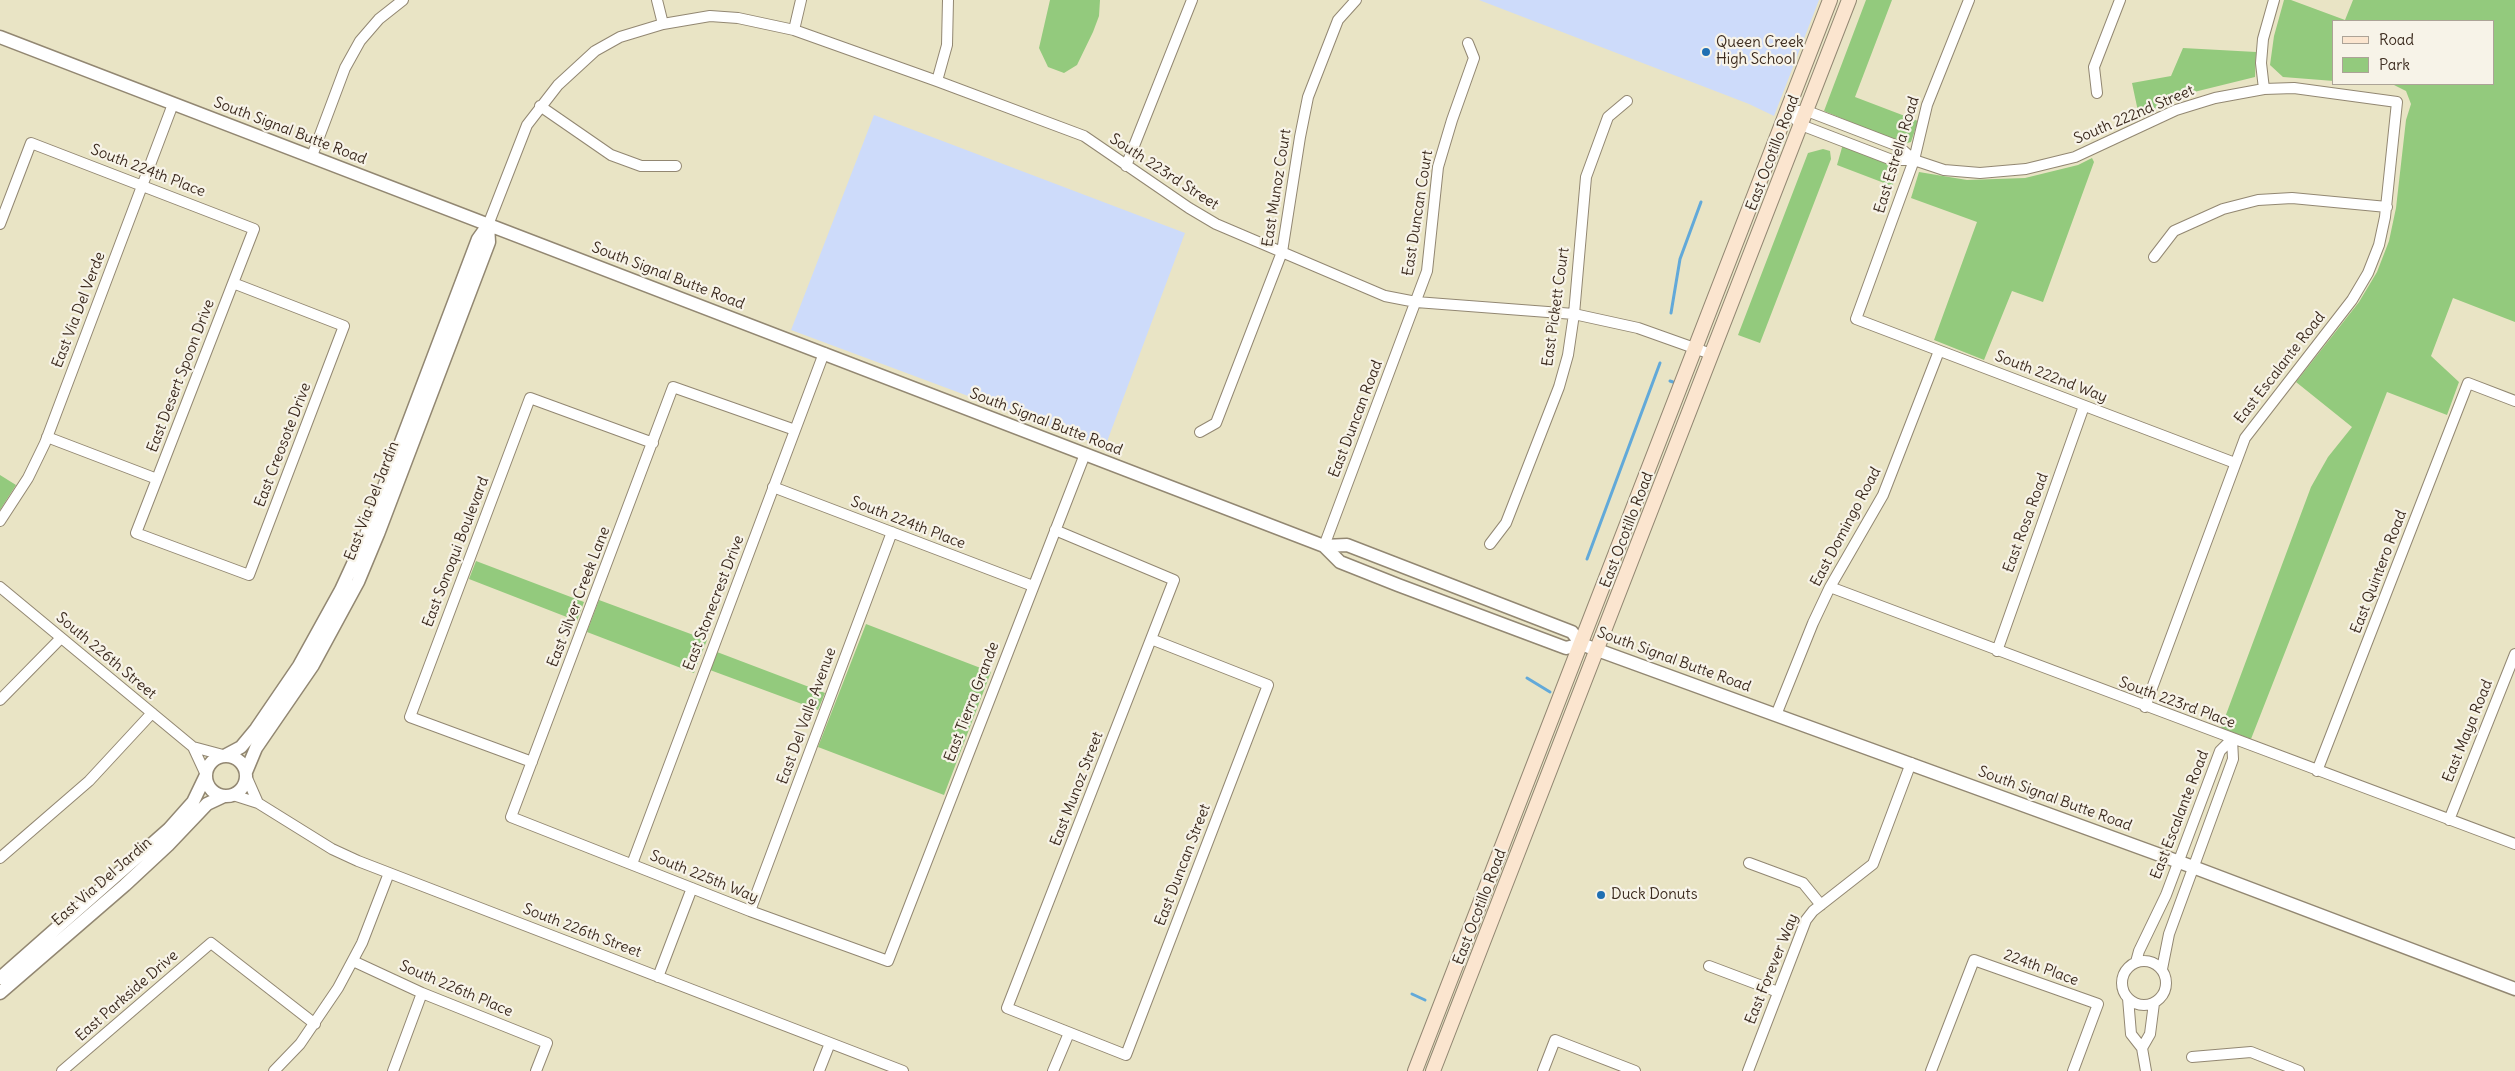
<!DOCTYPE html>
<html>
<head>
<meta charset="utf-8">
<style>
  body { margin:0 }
  #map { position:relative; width:2515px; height:1071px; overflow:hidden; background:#e9e4c5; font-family:Delius,sans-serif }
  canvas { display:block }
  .legend { position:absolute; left:2332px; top:20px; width:162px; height:65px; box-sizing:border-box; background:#f7f3e8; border:1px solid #aca397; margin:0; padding:6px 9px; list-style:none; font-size:15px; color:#3b2a1e }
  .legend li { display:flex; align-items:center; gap:10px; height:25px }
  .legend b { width:25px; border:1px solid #aca397 }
</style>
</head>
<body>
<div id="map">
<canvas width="2515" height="1071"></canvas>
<ul class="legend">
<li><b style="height:6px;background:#fbe5cf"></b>Road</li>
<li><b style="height:14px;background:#93ca7d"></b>Park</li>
</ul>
</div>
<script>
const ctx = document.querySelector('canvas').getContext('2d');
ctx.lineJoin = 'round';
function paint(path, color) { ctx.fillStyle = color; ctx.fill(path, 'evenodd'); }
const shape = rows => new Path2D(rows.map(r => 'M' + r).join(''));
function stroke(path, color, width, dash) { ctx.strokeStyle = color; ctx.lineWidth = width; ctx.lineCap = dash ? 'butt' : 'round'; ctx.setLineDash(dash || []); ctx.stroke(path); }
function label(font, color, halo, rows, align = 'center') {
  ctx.font = font + ' Delius,sans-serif'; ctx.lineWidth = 4.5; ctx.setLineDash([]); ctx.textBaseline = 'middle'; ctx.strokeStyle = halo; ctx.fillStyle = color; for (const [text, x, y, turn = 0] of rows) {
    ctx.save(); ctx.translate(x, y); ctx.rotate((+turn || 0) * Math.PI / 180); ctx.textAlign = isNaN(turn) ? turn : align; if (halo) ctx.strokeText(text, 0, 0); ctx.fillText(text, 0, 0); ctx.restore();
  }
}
const built = shape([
  [1479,0,1819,0,1774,116,1749,104],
  [874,115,1185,233,1105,447,791,330]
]);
const green = shape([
  [1050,0,1100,0,1099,16,1093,32,1077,65,1064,73,1048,67,1039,48],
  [1866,0,1892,0,1855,97,1918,121,1911,142,1904,144,1824,111],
  [2284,0,2291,0,2345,20,2353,0,2515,0,2515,322,2453,298,2431,356,2459,382,2447,415,2387,392,2251,739,2221,728,2311,487,2328,457,2352,427,2296,382,2359,302,2377,272,2389,241,2396,208,2406,120,2411,104,2406,91,2392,84,2494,84,2494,21,2334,21,2334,81,2283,77,2270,65,2274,36],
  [2183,48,2256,52,2255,77,2190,93,2139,116,2132,83,2171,76],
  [1843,144,1896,164,1898,174,1892,186,1837,165],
  [1823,149,1830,151,1831,159,1760,343,1738,335,1808,153],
  [2092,158,2094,162,2043,302,2012,291,1984,360,1934,340,1977,222,1911,198,1919,172,1967,180,2025,178,2078,165],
  [0,475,16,485,0,510],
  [476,561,584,602,577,621,469,579],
  [599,600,707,640,694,673,587,632],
  [866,624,991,672,944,795,818,747],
  [717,652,825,693,818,710,710,670]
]);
const stream = shape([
  [1671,313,1680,259,1701,202],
  [1670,381,1673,382],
  [1587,559,1660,363],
  [1527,678,1550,692],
  [1412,994,1425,1000]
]);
const minor = shape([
  [657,0,663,24],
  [1969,0,1927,105,1914,160,1856,319,2235,463],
  [794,30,801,0],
  [937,81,947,45,948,0],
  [2264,89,2261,63,2263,39,2274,0],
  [2097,93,2094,67,2120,0],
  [540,106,611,155,641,166,676,166],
  [1787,111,1801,125,1892,160,1914,160,1944,170,1980,173,2026,169,2075,157,2176,110,2215,98,2264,89,2294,88,2397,102,2385,217,2379,245,2368,273,2352,300,2245,438,2145,707],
  [1787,111,1807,111,1898,146,1914,160],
  [312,156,345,68,360,41,379,19,403,0],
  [1126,166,1192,0],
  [0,224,31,143,254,229,136,533,249,575,344,326,233,283],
  [488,225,527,125,558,85,595,51,620,37,663,24,710,16,738,18,794,30,937,81,1084,136,1189,208,1216,224,1385,296,1416,302,1574,314,1638,328,1711,354],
  [2154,257,2174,231,2223,209,2258,200,2292,198,2387,207],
  [795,430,673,387,511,817,750,911,888,961,1085,454],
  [1200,432,1216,423,1282,252,1300,137,1308,97,1338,20,1356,0],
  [47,437,157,479],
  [773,487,1033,586],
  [0,521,28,478,45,443,173,104],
  [1055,530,1174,580,1151,639,1007,1008,1126,1055,1268,685,1151,639],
  [1490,544,1506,523,1559,387,1568,355,1574,314,1586,177,1608,117,1627,101],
  [1324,546,1427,271,1438,167,1452,120,1474,58,1468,43],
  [0,587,193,747,223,755],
  [1830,587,2515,844],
  [1997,651,2084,406],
  [0,700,61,638],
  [1776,715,1813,623,1830,587,1883,495,1939,351],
  [193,747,206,775],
  [532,762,410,717,530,398,653,443],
  [2317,771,2468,383,2515,401],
  [247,778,258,803],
  [233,795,258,803,332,849,358,861,903,1071],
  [2449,820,2515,654],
  [0,858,89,781,152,713],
  [1749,863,1803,883,1821,905],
  [632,864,824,353],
  [750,911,892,532],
  [353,961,422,993,547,1043,536,1071],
  '2122 983a22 22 0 1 1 44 0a22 22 0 1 1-44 0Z',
  [2136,962,2139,951,2166,895,2220,751,2232,739],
  [1709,966,1778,992],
  [2162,969,2169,934,2233,759,2232,739],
  [658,977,692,888],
  [2128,998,2131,1034,2142,1048,2146,1071],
  [2142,1048,2150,1034,2154,1003],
  [2192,1057,2251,1052,2299,1071],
  [62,1071,211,943,315,1024],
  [274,1071,300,1044,338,988,362,943,389,873],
  [393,1071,422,993],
  [819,1071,830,1043],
  [1053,1071,1069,1033],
  [1543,1071,1555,1040,1635,1071],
  [1748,1071,1806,920,1813,911,1873,864,1911,763],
  [1931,1071,1974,960,2098,1004,2073,1071]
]);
const tertiary = shape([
  [0,37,1324,546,1340,562,1398,585,1566,648,1581,644],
  [1324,546,1347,545,1572,632,1581,644,2193,867,2515,989],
  [226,755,241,747,256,729,299,666,341,590,364,540,478,239,488,225],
  '206 776a20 20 0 1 1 40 0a20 20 0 1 1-40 0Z',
  [246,772,256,748,313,665,358,582,378,534,489,242,488,225],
  [0,978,169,829,193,802,206,775],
  [0,993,125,885,168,845,207,804,224,796]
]);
const secondary = shape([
  [1415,1071,1830,0],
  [1433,1071,1849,0]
]);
const markers = [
  [1706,52,5,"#1f6fb2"],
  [1601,895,5,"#1f6fb2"]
];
const poiNames = [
  ["Queen Creek",1716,43],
  ["High School",1716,60],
  ["Duck Donuts",1611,895]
];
const streetNames = [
  ["South 222nd Street",2134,115,-23],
  ["South Signal Butte Road",290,131,21],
  ["East Ocotillo Road",1773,153,-69],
  ["East Estrella Road",1897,155,-73],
  ["South 224th Place",148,171,21],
  ["South 223rd Street",1164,172,33],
  ["East Munoz Court",1277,188,-81],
  ["East Duncan Court",1418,213,-81],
  ["South Signal Butte Road",668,276,21],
  ["East Pickett Court",1556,307,-82],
  ["East Via Del Verde",79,310,-69],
  ["East Escalante Road",2280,368,-52],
  ["East Desert Spoon Drive",181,376,-69],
  ["South 222nd Way",2051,377,21],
  ["East Duncan Road",1356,419,-69],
  ["South Signal Butte Road",1046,422,21],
  ["East Creosote Drive",283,445,-69],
  ["East Via Del Jardin",372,501,-69],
  ["South 224th Place",908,523,21],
  ["East Rosa Road",2026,523,-70],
  ["East Domingo Road",1846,527,-62],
  ["East Ocotillo Road",1627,530,-69],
  ["East Sonoqui Boulevard",456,552,-69],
  ["East Quintero Road",2379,572,-69],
  ["East Silver Creek Lane",579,597,-69],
  ["East Stonecrest Drive",714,603,-69],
  ["South 226th Street",106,656,40],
  ["South Signal Butte Road",1674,660,20],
  ["East Tierra Grande",972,702,-69],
  ["South 223rd Place",2177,703,20],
  ["East Del Valle Avenue",807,716,-70],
  ["East Maya Road",2468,731,-68],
  ["East Munoz Street",1077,789,-69],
  ["South Signal Butte Road",2055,799,20],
  ["East Escalante Road",2180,815,-69],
  ["East Duncan Street",1183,865,-69],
  ["South 225th Way",704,877,22],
  ["East Via Del Jardin",102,882,-41],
  ["East Ocotillo Road",1480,907,-69],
  ["South 226th Street",582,931,21],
  ["224th Place",2041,968,20],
  ["East Forever Way",1772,969,-68],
  ["South 226th Place",456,989,23],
  ["East Parkside Drive",127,996,-41]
];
paint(built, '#cddbfa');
paint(green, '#93ca7d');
stroke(stream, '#62a9d9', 3);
stroke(minor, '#928772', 12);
stroke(tertiary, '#928772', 15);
stroke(secondary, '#928772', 16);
stroke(minor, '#fff', 10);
stroke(tertiary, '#fff', 12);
stroke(secondary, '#fbe5cf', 14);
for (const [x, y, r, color] of markers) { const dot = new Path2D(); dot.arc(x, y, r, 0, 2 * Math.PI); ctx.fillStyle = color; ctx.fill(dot); stroke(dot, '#f7f3e8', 2); }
label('15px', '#3b2a1e', '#f7f3e8', poiNames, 'left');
label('15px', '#3b2a1e', '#f7f3e8', streetNames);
</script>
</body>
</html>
